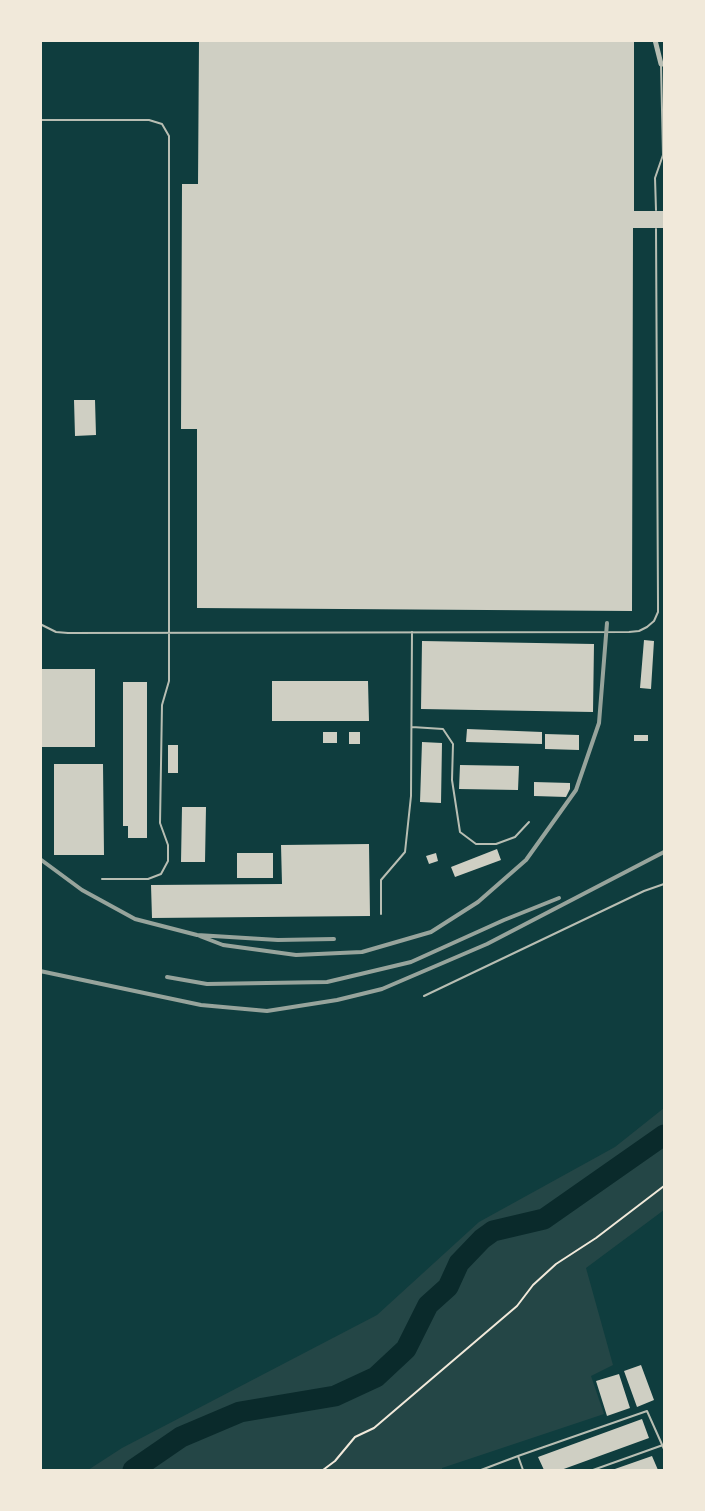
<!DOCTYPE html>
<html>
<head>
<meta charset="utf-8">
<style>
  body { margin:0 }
  #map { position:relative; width:705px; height:1511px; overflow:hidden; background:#0f3d3e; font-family:Helvetica,sans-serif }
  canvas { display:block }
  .frame { position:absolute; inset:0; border:42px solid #f1e9da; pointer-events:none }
</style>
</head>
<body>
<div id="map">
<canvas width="705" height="1511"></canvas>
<div class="frame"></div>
</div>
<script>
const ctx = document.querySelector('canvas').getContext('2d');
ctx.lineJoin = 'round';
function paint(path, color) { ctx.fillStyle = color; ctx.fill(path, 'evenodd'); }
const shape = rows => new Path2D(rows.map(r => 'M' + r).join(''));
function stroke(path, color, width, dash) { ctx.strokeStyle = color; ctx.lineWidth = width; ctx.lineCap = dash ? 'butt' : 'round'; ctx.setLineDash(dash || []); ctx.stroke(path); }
const green = shape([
  [664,1108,664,1210,586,1268,613,1365,591,1376,604,1414,442,1468,442,1470,88,1470,122,1448,377,1315,479,1222,615,1147]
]);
const river = shape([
  [133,1470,181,1437,240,1412,335,1396,376,1377,406,1349,428,1305,448,1287,459,1263,482,1239,493,1231,544,1219,664,1135]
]);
const building = shape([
  [199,40,634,40,634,211,664,211,664,228,633,228,632,611,197,608,197,429,181,429,182,184,198,184],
  [74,400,95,400,96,435,75,436],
  [644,640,654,641,651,689,640,688],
  [422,641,594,644,593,712,421,709],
  [40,669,95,669,95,747,40,747],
  [272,681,368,681,369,721,272,721],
  [123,682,147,682,147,838,128,838,128,826,123,826],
  [467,729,542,732,542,744,466,742],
  [323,732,337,732,337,743,323,743],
  [349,732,360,732,360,744,349,744],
  [545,734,579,735,579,750,545,749],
  [634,735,648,735,648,741,634,741],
  [422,742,442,743,441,803,420,802],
  [168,745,178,745,178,773,168,773],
  [54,764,103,764,104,855,54,855],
  [460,765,519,766,518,790,459,789],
  [534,782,570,783,570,789,566,797,534,796],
  [182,807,206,807,205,862,181,862],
  [369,844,370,916,152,918,151,885,282,884,281,845],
  [497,849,501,860,455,877,451,867],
  [237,853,273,853,273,878,237,878],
  [436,853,438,861,429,864,426,856],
  [641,1365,654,1400,637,1407,624,1371],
  [619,1374,630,1408,607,1416,596,1381],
  [642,1419,649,1438,561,1470,544,1470,538,1457],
  [652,1456,658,1470,612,1470]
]);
const path = shape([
  [323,1470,335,1461,355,1437,374,1428,517,1306,533,1285,556,1264,596,1238,664,1186]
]);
const service = shape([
  [40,120,149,120,162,124,169,136,169,681,162,705,160,823,168,845,168,861,161,874,148,879,102,879],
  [656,210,655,178,663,155,661,64],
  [40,624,56,632,68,633,629,632,639,631,647,627,654,621,658,612,658,603,656,229],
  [412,727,443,729,453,744,452,780,460,832,476,844,496,844,515,837,529,822],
  [381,914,381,880,405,852,411,796,412,632],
  [424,996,644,891,664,884],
  [481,1470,518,1456],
  [523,1470,518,1456,647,1411,664,1449],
  [593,1470,663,1445]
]);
const minor = shape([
  [655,40,661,64,664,64]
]);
const rail = shape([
  [40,859,82,890,135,919,197,935,278,940,334,939],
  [197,935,223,945,296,955,362,952,431,932,478,902,526,860,576,790,599,723,607,623],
  [40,971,201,1005,267,1011,337,1000,382,989,487,944,664,852],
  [167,977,207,984,327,982,411,962,504,920,559,898]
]);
paint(green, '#244646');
stroke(river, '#0a2a2b', 21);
paint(building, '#cfcfc3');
stroke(path, '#f1e9da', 2);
stroke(service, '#b8beb3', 2);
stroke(minor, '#b8beb3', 5);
stroke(rail, '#97a49c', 4);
</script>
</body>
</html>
